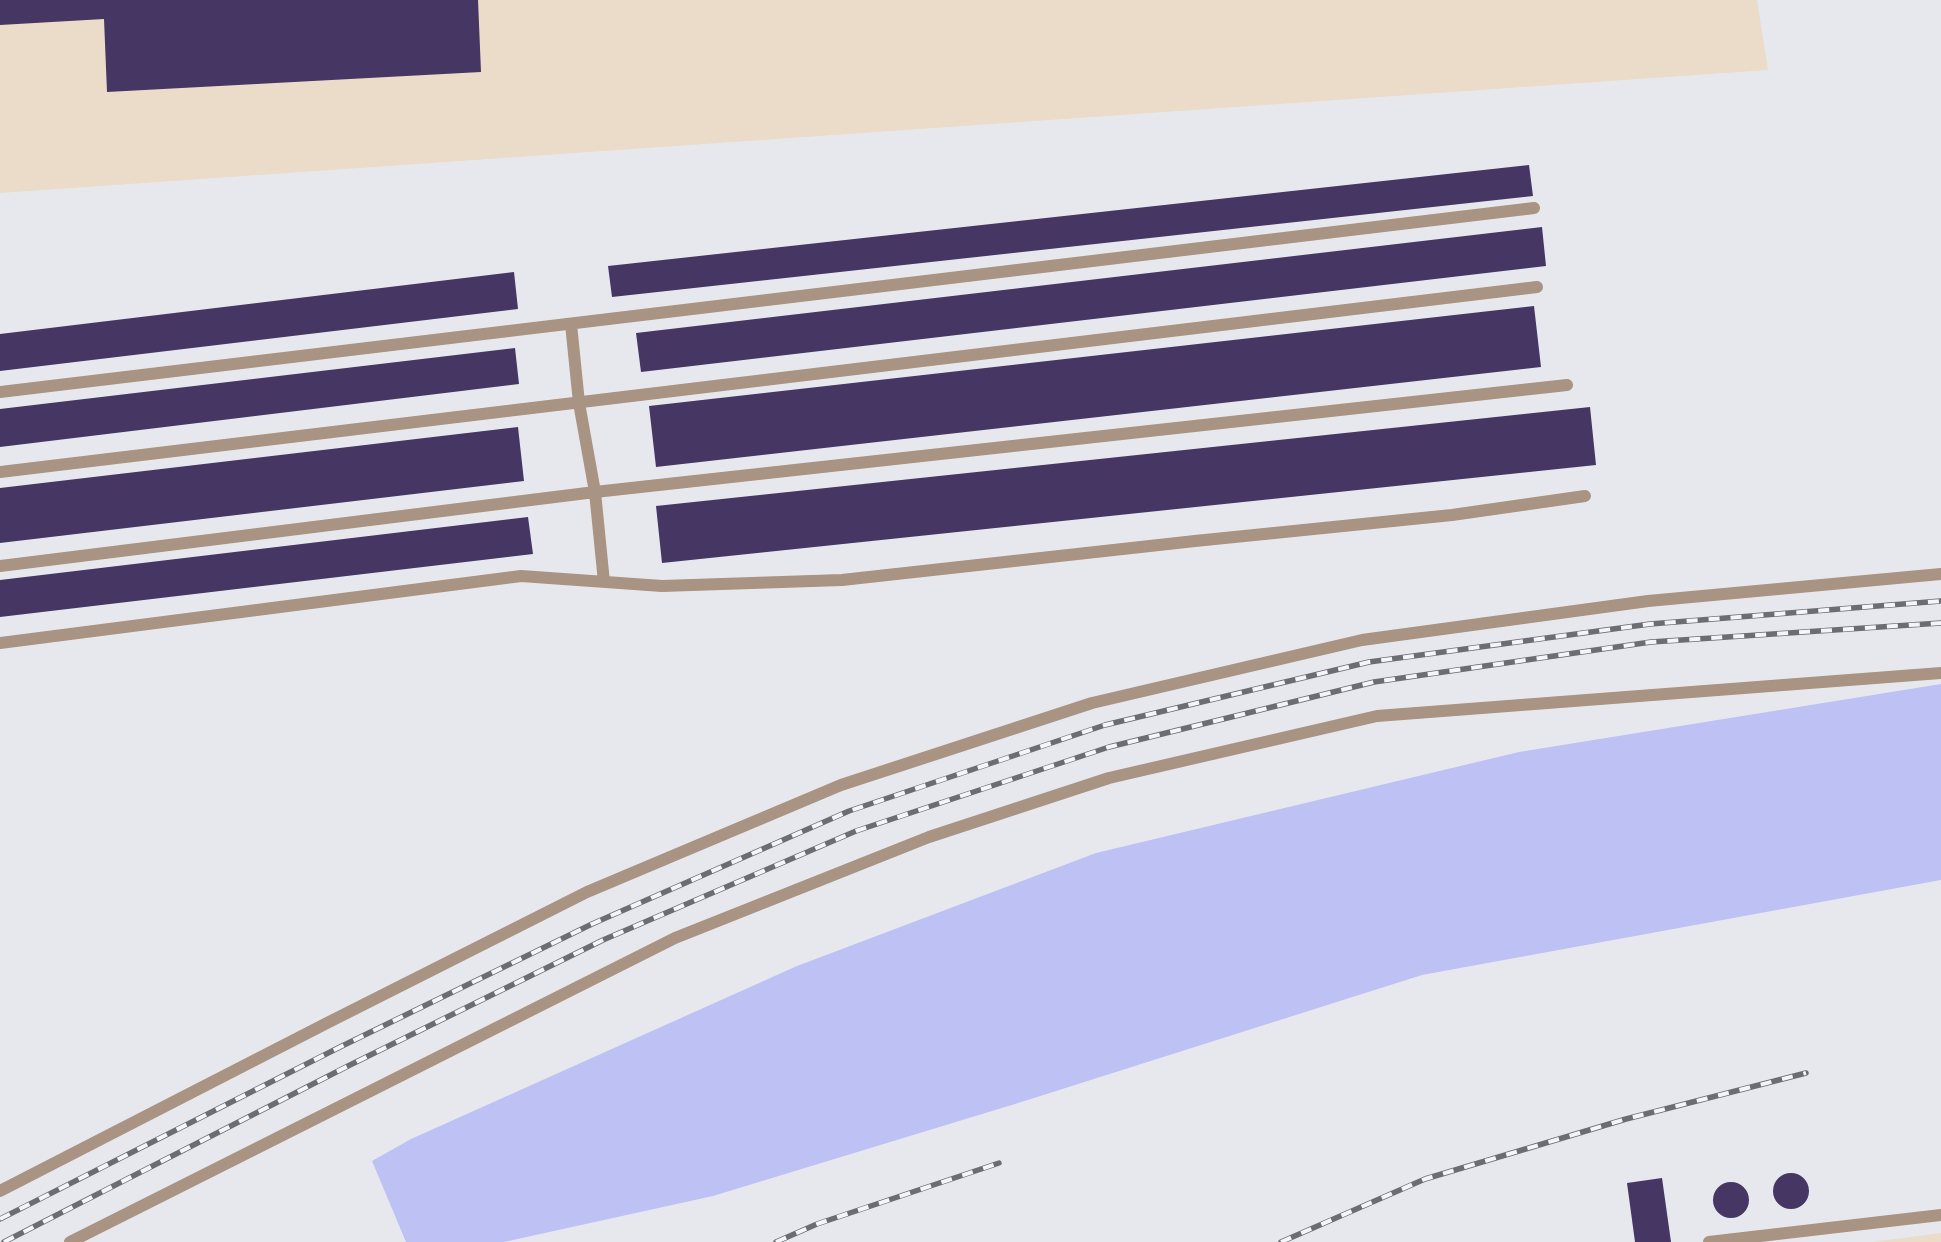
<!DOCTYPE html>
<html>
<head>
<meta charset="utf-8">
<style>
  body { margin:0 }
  canvas { display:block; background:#e7e8ee }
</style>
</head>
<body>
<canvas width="1941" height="1242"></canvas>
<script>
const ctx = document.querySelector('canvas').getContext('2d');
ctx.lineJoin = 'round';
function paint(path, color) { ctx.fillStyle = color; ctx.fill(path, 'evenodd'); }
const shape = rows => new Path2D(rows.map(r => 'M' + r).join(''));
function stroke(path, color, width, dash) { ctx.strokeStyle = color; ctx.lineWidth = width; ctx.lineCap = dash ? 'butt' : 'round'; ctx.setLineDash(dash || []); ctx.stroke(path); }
const industrial = shape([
  [0,0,1757,0,1768,70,0,193],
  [1941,1233,1941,1242,1872,1242]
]);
const green = shape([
  [1941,684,1941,880,1422,975,1015,1104,713,1196,504,1242,406,1242,372,1161,411,1139,797,966,1096,853,1519,752]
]);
const building = shape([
  [0,0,478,0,481,72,107,92,104,19,0,25],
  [1529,165,1533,196,612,297,608,266],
  [1542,227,1546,266,641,372,636,333],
  [514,272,518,309,0,371,0,334],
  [1534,306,1541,367,656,467,649,406],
  [515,348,519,384,0,447,0,409],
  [1590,407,1596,465,662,563,656,506],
  [518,427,524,481,0,543,0,488],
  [528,517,533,554,0,617,0,580],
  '1773 1191a18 18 0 1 1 36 0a18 18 0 1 1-36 0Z',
  [1662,1178,1671,1242,1635,1242,1627,1183],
  '1713 1200a18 18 0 1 1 36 0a18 18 0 1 1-36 0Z'
]);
const lane = shape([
  [571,324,579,403,595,492,604,582],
  [0,392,1534,208],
  [0,472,1537,287],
  [0,566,595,492,1567,385],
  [0,643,521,576,662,586,842,580,1195,541,1452,515,1585,496],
  [0,1191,329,1022,587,892,841,785,1092,703,1362,640,1648,601,1941,574],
  [70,1242,675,938,929,837,1109,778,1377,716,1941,673],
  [1709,1242,1941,1215]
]);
const rail = shape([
  [0,1219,340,1047,592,924,849,811,1105,725,1369,662,1650,624,1941,601],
  [4,1242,348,1066,603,940,856,831,1109,747,1374,682,1651,642,1941,623],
  [776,1242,817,1224,999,1163],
  [1281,1242,1425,1179,1626,1119,1806,1073]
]);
paint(industrial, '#ebdbc9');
paint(green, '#bec1f4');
paint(building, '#463664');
stroke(lane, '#a99383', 12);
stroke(rail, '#6d6d71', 5.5);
stroke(rail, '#f4f5fb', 4, [11]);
</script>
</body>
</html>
